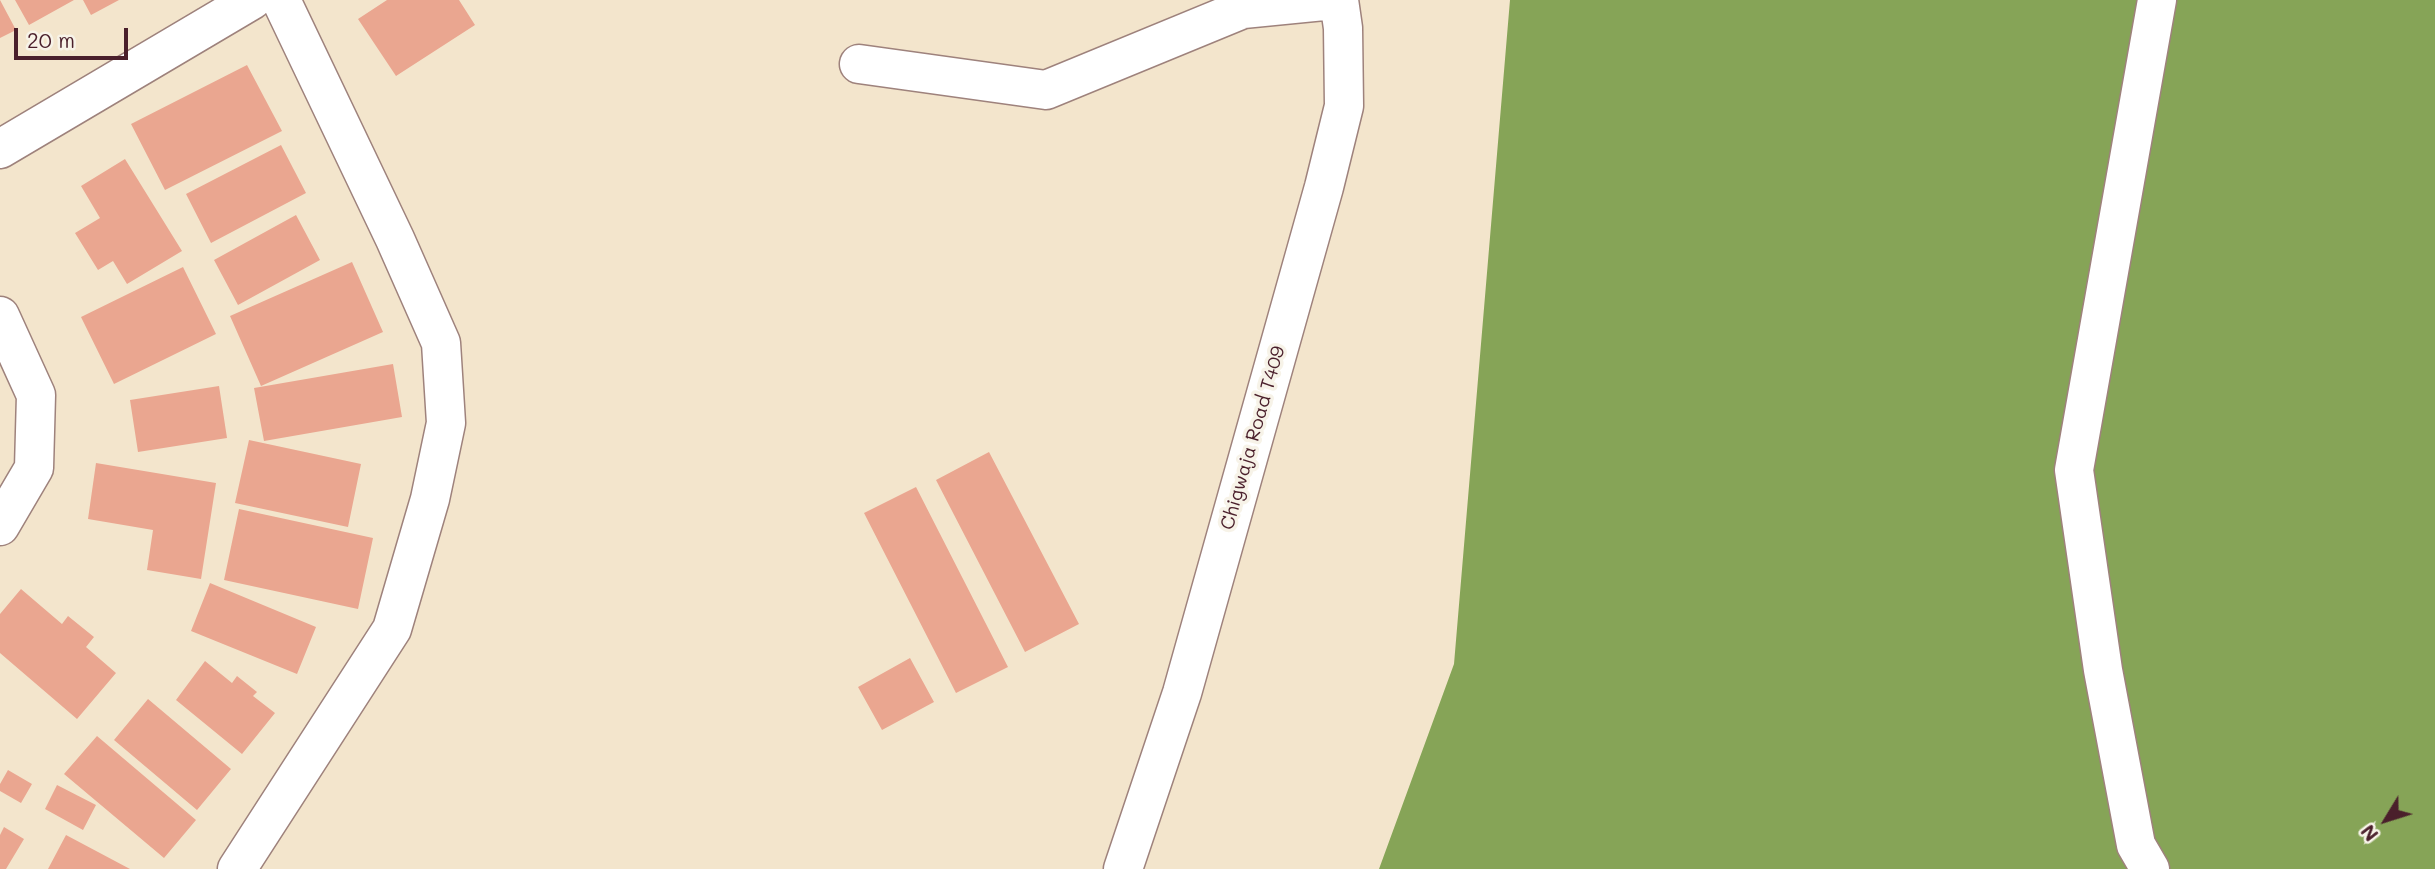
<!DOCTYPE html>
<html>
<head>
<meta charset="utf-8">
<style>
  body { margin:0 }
  #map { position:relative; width:2435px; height:869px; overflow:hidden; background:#f3e5cc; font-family:Mali,sans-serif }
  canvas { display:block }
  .north { position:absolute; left:2351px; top:785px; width:70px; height:70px; -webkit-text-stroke:5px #f7f3e8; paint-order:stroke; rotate:232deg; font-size:19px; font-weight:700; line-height:28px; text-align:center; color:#4a1f2b }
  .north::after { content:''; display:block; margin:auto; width:24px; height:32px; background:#4a1f2b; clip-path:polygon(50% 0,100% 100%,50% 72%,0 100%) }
  .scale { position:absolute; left:14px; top:28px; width:114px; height:32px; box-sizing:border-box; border:4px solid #4a1f2b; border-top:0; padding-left:9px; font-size:21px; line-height:24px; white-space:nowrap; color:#4a1f2b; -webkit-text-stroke:5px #f7f3e8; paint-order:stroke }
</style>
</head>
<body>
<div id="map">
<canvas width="2435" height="869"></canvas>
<div class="north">N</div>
<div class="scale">20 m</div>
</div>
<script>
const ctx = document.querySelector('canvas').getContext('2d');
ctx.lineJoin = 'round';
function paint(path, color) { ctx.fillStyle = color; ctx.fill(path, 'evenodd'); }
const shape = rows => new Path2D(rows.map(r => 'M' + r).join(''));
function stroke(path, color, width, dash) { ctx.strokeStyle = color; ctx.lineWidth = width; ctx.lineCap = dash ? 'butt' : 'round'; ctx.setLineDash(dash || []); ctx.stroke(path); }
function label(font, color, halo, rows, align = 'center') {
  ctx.font = font + ' Mali,sans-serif'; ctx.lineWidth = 7; ctx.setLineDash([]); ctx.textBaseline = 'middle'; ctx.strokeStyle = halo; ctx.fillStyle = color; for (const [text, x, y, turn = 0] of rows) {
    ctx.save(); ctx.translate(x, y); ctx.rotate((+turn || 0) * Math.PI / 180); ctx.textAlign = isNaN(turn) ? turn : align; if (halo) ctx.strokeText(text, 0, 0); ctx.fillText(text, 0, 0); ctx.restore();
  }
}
const forest = shape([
  [1510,0,2435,0,2435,869,1379,869,1454,664]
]);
const building = shape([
  [0,0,16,30,0,38],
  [15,0,74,0,29,25],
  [83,0,119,0,91,15],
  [387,0,459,0,475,25,396,76,358,19],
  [247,65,282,131,165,190,131,124],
  [281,145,306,193,211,243,186,194],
  [125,159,182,251,127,284,113,261,98,270,75,233,100,218,81,186],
  [296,215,320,260,238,305,214,260],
  [352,262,383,332,261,386,230,316],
  [183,267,216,334,114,384,81,317],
  [393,364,402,417,264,441,254,388],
  [219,386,227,438,138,452,130,400],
  [249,440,361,464,348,527,235,503],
  [989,452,1079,624,1025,652,936,480],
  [96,463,216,483,201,579,147,570,153,530,88,519],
  [916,487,1008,667,956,693,864,513],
  [239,509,373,538,358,609,224,580],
  [210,583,316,627,297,674,191,631],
  [21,589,62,624,68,616,94,637,86,647,116,673,77,719,0,653,0,614],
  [910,658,934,702,882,730,858,687],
  [205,661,232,683,237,676,257,692,253,696,275,713,242,754,176,700],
  [148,699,231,769,197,810,114,740],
  [97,736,196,820,164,858,64,774],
  [8,770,32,784,21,803,0,791,0,784],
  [57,785,96,805,83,830,45,809],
  [4,827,24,839,6,869,0,869,0,835],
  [66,835,130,869,48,869]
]);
const minor = shape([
  [859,64,1046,90,1243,9,1334,0],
  [0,149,252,0],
  [0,316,36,395,34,468,0,526],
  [237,869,392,629,430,499,446,423,441,343,395,239,281,0],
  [1123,869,1182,693,1324,187,1344,106,1343,28,1339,0],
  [2150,869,2136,845,2103,670,2074,470,2157,0]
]);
const streetNames = [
  ["Chigwaja Road T409",1253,438,-74]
];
paint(forest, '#86a457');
paint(building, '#eaa690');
stroke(minor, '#9e827c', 41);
stroke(minor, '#fff', 38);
label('19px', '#4a1f2b', '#f7f3e8', streetNames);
</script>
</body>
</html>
